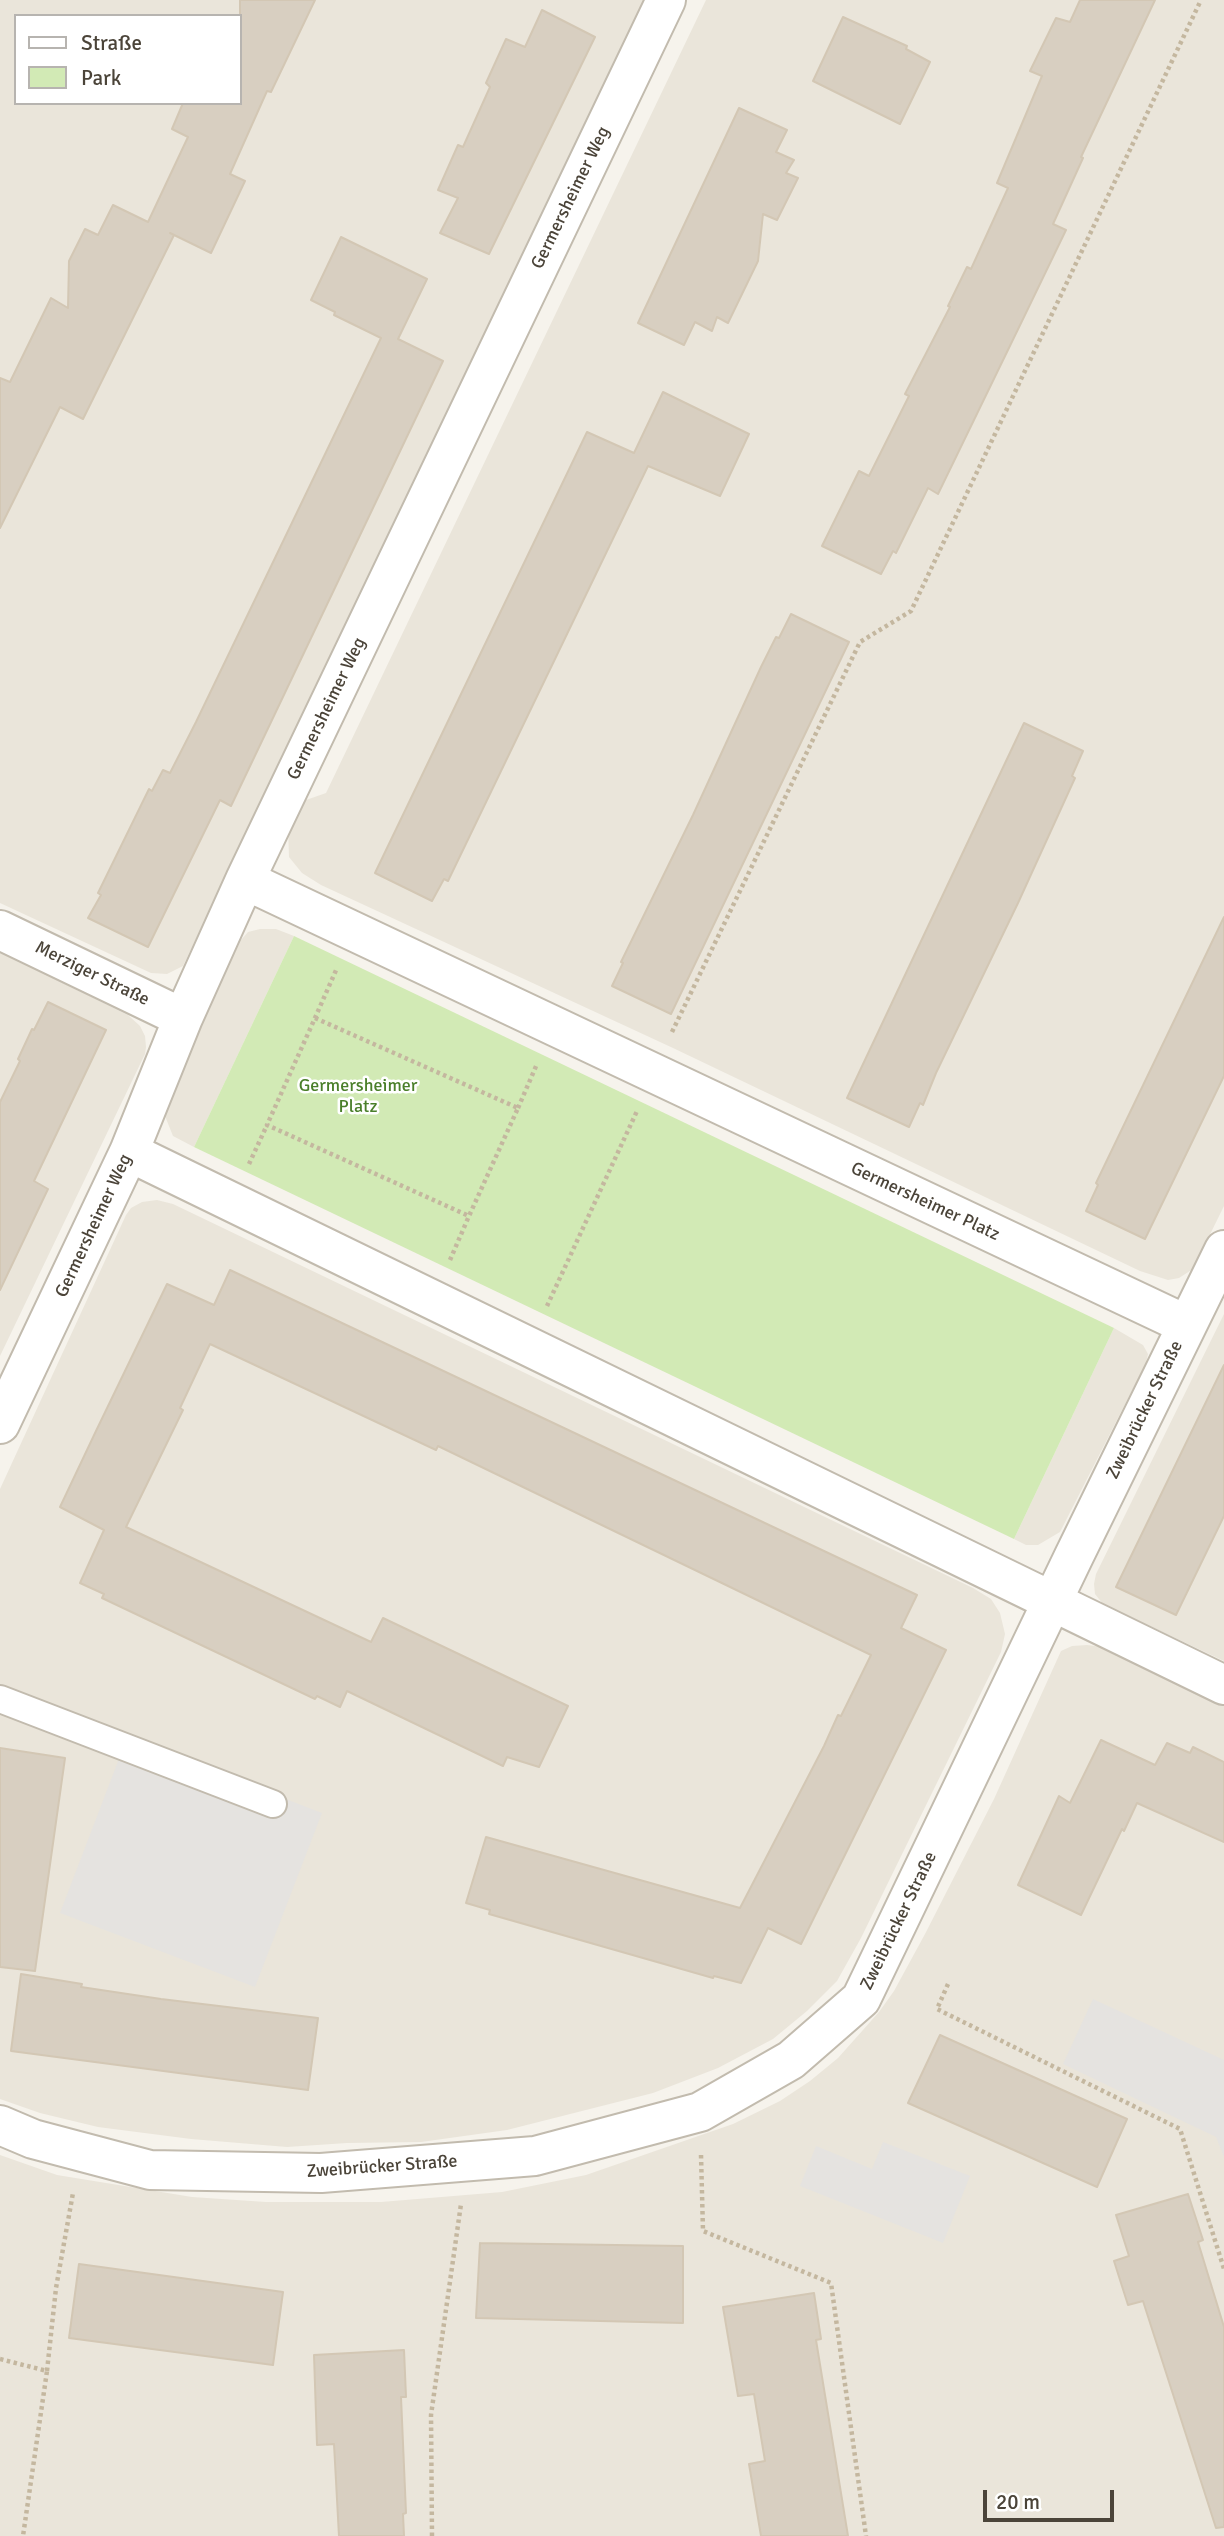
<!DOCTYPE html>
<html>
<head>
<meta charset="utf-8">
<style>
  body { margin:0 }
  #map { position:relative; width:1224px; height:2536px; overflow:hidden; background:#f6f3ec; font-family:Signika,sans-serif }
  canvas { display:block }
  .legend { position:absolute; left:14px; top:14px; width:228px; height:91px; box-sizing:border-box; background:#fff; border:2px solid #b7b4b0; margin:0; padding:9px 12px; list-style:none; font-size:21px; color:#4b4439 }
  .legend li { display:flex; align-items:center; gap:14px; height:35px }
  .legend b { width:35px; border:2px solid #b7b4b0 }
  .scale { position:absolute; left:983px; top:2490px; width:131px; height:32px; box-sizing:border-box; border:4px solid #4b4439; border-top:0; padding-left:9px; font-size:21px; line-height:24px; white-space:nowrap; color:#4b4439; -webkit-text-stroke:5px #fff; paint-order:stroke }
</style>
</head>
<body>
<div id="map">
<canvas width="1224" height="2536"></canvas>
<ul class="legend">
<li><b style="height:9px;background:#fff"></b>Straße</li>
<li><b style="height:19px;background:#d2eab5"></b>Park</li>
</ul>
<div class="scale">20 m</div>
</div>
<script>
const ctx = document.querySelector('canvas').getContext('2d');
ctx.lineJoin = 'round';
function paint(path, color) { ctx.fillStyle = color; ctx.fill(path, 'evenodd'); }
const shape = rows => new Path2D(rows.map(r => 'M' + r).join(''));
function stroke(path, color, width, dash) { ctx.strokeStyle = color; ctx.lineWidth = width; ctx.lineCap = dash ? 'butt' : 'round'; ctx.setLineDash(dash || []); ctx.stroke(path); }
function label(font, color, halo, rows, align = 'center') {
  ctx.font = font + ' Signika,sans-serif'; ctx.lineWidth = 5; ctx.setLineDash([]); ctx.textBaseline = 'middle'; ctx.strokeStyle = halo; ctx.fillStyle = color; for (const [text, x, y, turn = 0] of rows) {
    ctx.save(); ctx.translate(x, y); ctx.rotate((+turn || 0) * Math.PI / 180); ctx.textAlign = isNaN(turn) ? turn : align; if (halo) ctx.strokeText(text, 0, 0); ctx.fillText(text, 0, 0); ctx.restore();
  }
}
const residential = shape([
  [0,0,645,0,183,966,167,974,151,973,0,903],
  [16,16,240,16,240,103,16,103],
  [706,0,1224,0,1224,1206,1193,1269,1179,1278,1168,1280,1140,1271,673,1048,321,885,302,873,289,857,288,827,293,813,306,800,326,793],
  [260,929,276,929,294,936,194,1147,173,1136,163,1111,166,1094,241,940,248,932],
  [0,952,128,1015,140,1026,145,1036,146,1047,145,1054,0,1356],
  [157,1200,173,1204,973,1588,991,1599,1000,1613,1005,1634,1001,1652,861,1938,837,1981,807,2011,773,2039,718,2068,653,2093,507,2130,421,2142,347,2143,287,2147,191,2139,98,2127,40,2113,0,2099,0,1489,126,1215,131,1208,142,1202],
  [1224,1314,1224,1661,1103,1604,1095,1594,1094,1584,1096,1574],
  [1114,1328,1143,1345,1148,1354,1146,1363,1060,1532,1038,1545,1026,1545,1014,1539],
  [1087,1645,1103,1647,1224,1703,1224,2536,0,2536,0,2155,57,2175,192,2197,266,2202,381,2202,502,2192,586,2175,733,2124,780,2101,810,2081,838,2058,879,2012,894,1991,925,1934,994,1799,1061,1651,1072,1646]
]);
const green = shape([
  [294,936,1114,1328,1014,1539,194,1147]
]);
const parking = shape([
  [127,1738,322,1813,255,1987,60,1913],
  [1093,1999,1224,2060,1224,2157,1216,2137,1063,2064],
  [883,2142,970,2176,943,2243,800,2186,816,2146,872,2169]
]);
const building = shape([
  [240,0,315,0,271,92,267,91,230,174,245,181,211,253,170,233,174,235,83,419,60,407,0,528,0,378,10,382,51,298,68,308,69,261,85,229,98,235,113,205,148,222,188,137,172,129,183,103,240,103,240,0],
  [1080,0,1155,0,1081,157,1083,158,1053,224,1066,230,1023,319,938,494,928,488,896,553,893,551,881,574,822,546,859,471,869,476,909,396,905,394,950,307,948,306,967,267,971,269,1008,188,997,183,1042,76,1030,71,1056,18,1070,22,1080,0],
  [542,10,595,37,489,254,440,233,458,198,438,190,458,145,463,147,490,87,486,83,506,39,525,47,542,10],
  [843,17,907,46,906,49,930,62,900,124,813,81,843,17],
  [739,108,787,130,776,152,794,160,786,173,798,178,777,220,763,214,758,261,728,323,717,317,712,331,695,322,684,345,638,323,739,108],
  [341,237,427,279,398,339,443,361,231,806,220,800,148,947,88,918,101,895,98,893,149,789,152,791,163,770,170,773,196,722,381,338,334,315,335,312,311,300,341,237],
  [663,392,749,434,720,496,648,466,448,881,444,879,432,901,375,873,587,432,634,453,663,392],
  [791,614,849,642,671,1014,612,986,623,963,621,962,693,815,761,667,776,637,779,638,791,614],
  [1024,723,1083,751,1072,776,1075,778,1018,903,936,1073,923,1105,920,1103,909,1127,847,1098,1024,723],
  [1224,917,1224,1076,1145,1239,1086,1211,1098,1185,1096,1183,1224,917],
  [48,1002,106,1030,34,1181,48,1189,0,1290,0,1102,20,1061,18,1059,32,1029,34,1030,48,1002],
  [230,1270,917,1595,901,1628,946,1650,801,1944,768,1928,741,1983,714,1976,713,1978,489,1914,490,1910,466,1903,486,1837,740,1908,824,1746,838,1715,841,1716,871,1655,438,1446,436,1450,210,1344,180,1408,183,1410,126,1527,371,1642,383,1618,568,1706,539,1767,507,1757,503,1766,347,1691,340,1707,317,1696,315,1699,102,1598,104,1594,80,1583,104,1530,60,1507,96,1431,167,1284,214,1305,230,1270],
  [1224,1365,1224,1516,1176,1615,1116,1587,1224,1365],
  [1101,1740,1155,1765,1167,1743,1190,1753,1193,1747,1224,1762,1224,1842,1137,1803,1124,1831,1122,1829,1081,1915,1018,1885,1059,1796,1070,1803,1101,1740],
  [0,1748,65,1758,35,1971,0,1967,0,1748],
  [21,1974,82,1984,81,1987,161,1999,318,2018,308,2090,11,2051,21,1974],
  [940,2035,1127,2119,1097,2187,908,2103,940,2035],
  [1188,2194,1203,2240,1198,2242,1224,2327,1224,2527,1216,2528,1143,2301,1128,2305,1114,2261,1129,2256,1116,2215,1188,2194],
  [480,2243,683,2246,683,2323,476,2318,480,2243],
  [79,2264,283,2292,273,2365,69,2338,79,2264],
  [814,2293,821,2339,816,2340,848,2536,761,2536,749,2464,765,2461,754,2394,738,2396,723,2307,814,2293],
  [404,2350,406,2397,401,2397,406,2513,403,2514,404,2536,339,2536,334,2444,317,2445,314,2355,404,2350]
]);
const path = shape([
  [315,1018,518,1108,469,1216,267,1125,315,1018,337,968],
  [672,1032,860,642,911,611,1201,0],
  [518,1108,537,1064],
  [249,1164,267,1125],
  [450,1260,469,1216],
  [547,1306,637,1111],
  [948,1984,937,2009,1180,2129,1224,2269],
  [701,2155,703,2231,831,2283,866,2536],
  [0,2359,47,2371,23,2536],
  [47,2371,56,2288,73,2193],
  [432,2536,431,2415,461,2204]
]);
const service = shape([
  [0,1699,273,1804]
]);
const minor = shape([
  [245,880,1187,1325],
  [0,930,183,1018],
  [129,1152,1224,1685],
  [0,1424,129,1152,183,1018,245,880,666,0],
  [0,2125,33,2139,150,2170,321,2173,535,2156,700,2112,791,2060,861,1999,1074,1556,1224,1250]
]);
const streetNames = [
  ["Germersheimer Weg",571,198,-64],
  ["Germersheimer Weg",327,709,-64],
  ["Merziger Straße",92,974,26],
  ["Germersheimer Platz",925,1202,25],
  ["Germersheimer Weg",94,1226,-65],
  ["Zweibrücker Straße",1145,1410,-64],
  ["Zweibrücker Straße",899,1921,-64],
  ["Zweibrücker Straße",382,2167,-4]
];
const parkNames = [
  ["Germersheimer",358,1086],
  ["Platz",358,1107]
];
paint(residential, '#eae5da');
paint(green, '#d2eab5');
paint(parking, '#e5e3e0');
paint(building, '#d8cfc1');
stroke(building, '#d3c7b4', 2);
stroke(service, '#c2bbae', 30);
stroke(minor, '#c2bbae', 42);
stroke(path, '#c4b79f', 4.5, [3.5, 3.5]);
stroke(service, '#fff', 26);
stroke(minor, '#fff', 38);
label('18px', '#4b4439', '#fff', streetNames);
label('18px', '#4a7f2a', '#fff', parkNames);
</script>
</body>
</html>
